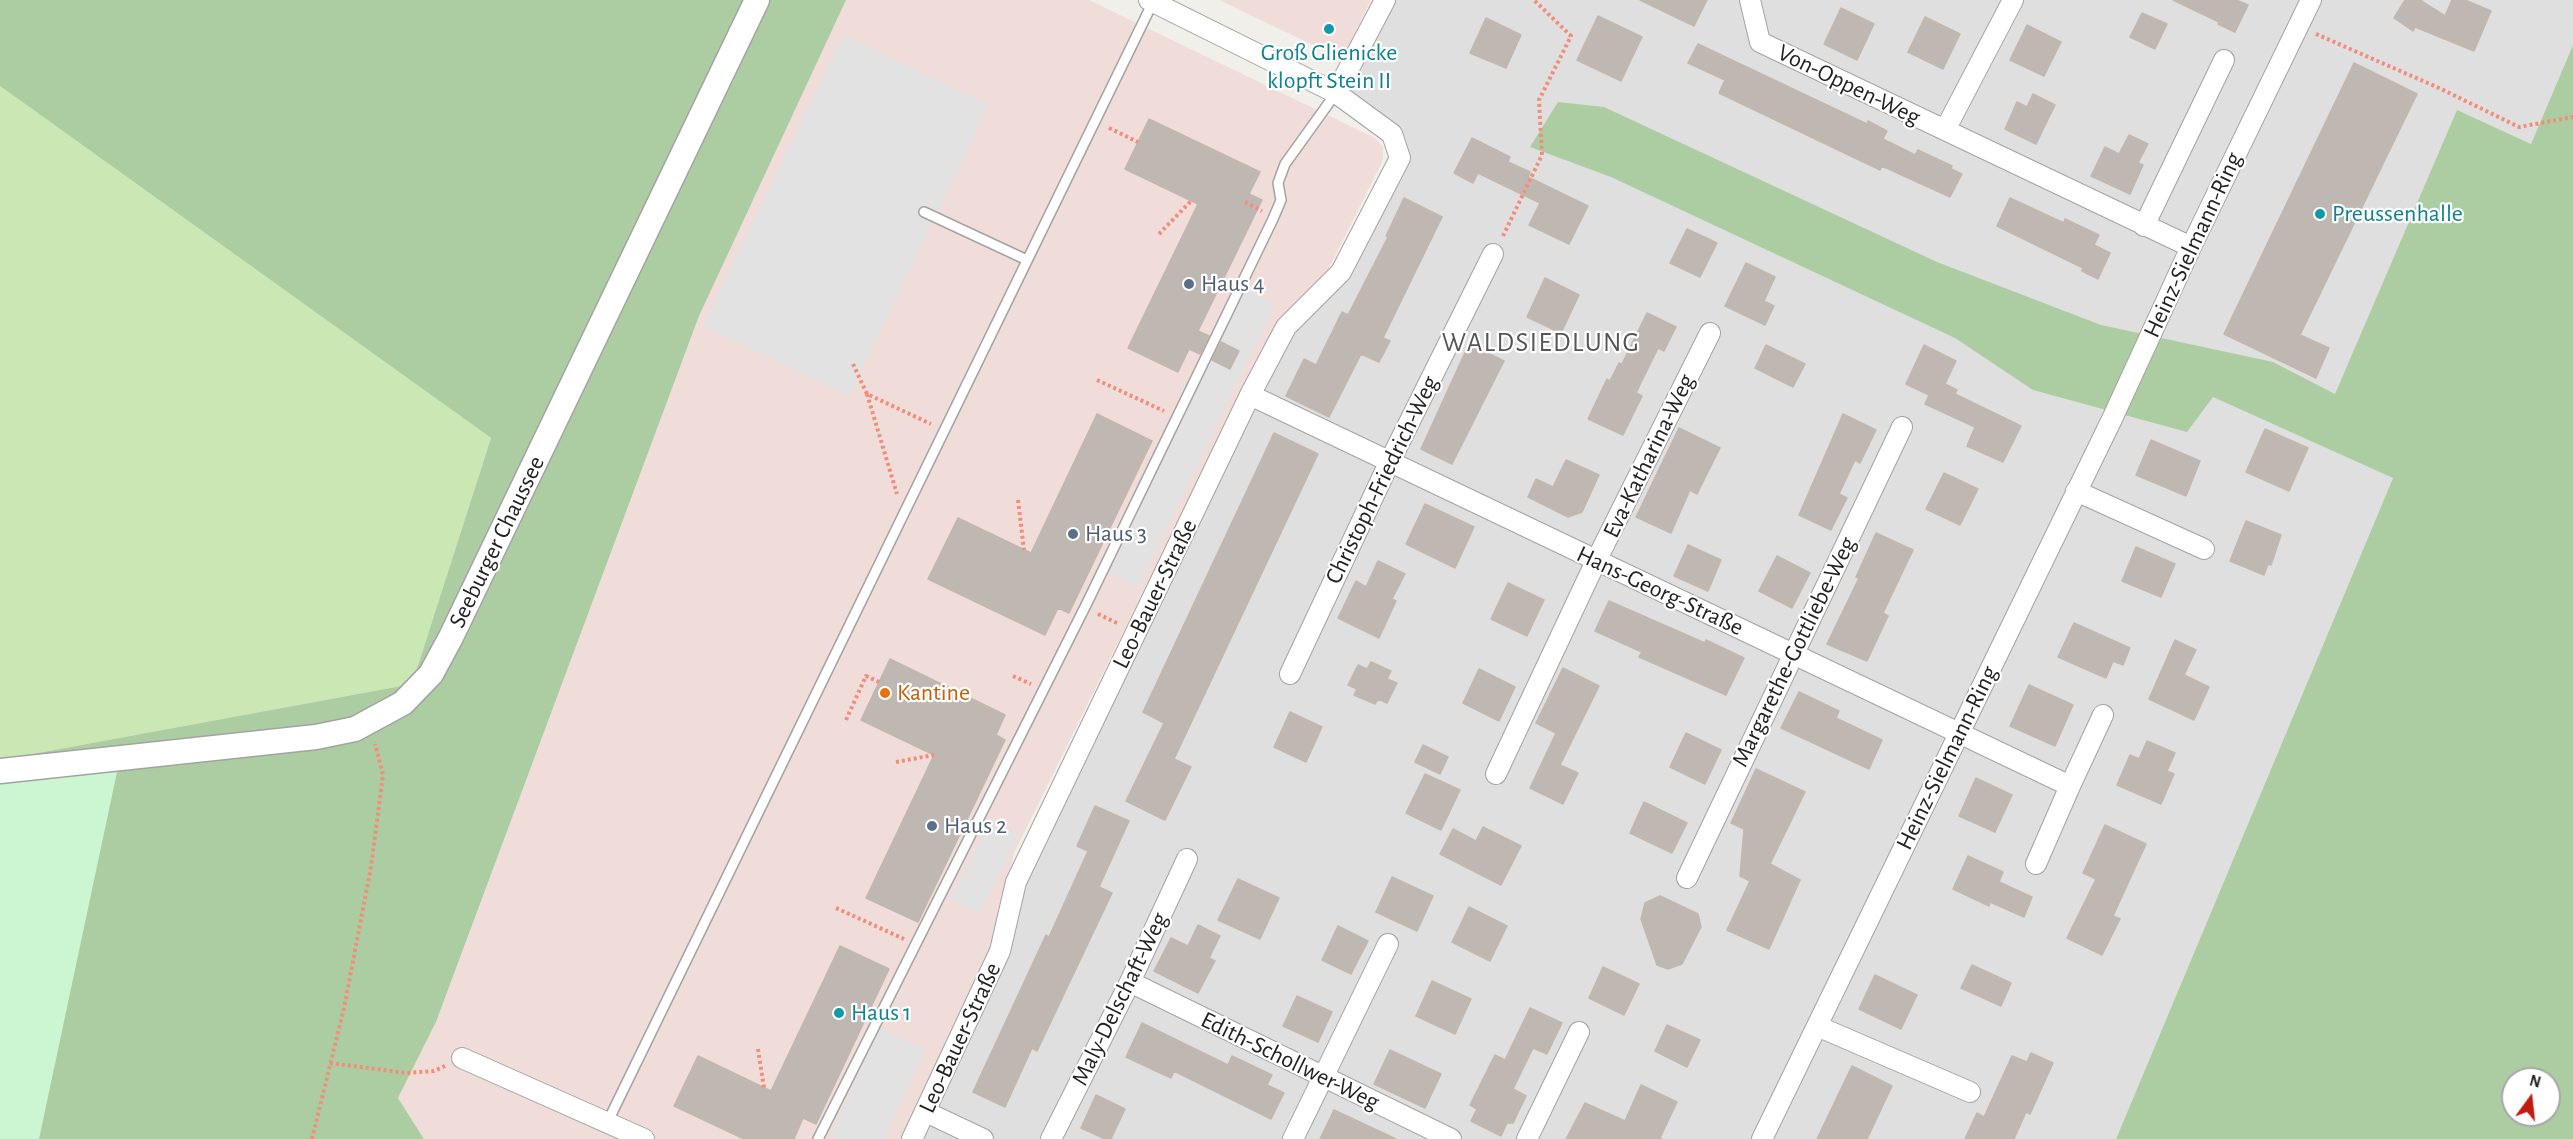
<!DOCTYPE html>
<html>
<head>
<meta charset="utf-8">
<style>
  body { margin:0 }
  #map { position:relative; width:2573px; height:1139px; overflow:hidden; background:#f1efe9; font-family:"Alegreya Sans",sans-serif }
  canvas { display:block }
  .north { position:absolute; left:2501px; top:1067px; width:60px; height:60px; box-sizing:border-box; background:#fff; border:2px solid #a7a7a7; border-radius:50%; rotate:15deg; font-size:16px; font-weight:700; line-height:24px; text-align:center; color:#222 }
  .north::after { content:''; display:block; margin:auto; width:21px; height:27px; background:#c41a0f; clip-path:polygon(50% 0,100% 100%,50% 72%,0 100%) }
</style>
</head>
<body>
<div id="map">
<canvas width="2573" height="1139"></canvas>
<div class="north">N</div>
</div>
<script>
const ctx = document.querySelector('canvas').getContext('2d');
ctx.lineJoin = 'round';
function paint(path, color) { ctx.fillStyle = color; ctx.fill(path, 'evenodd'); }
const shape = rows => new Path2D(rows.map(r => 'M' + r).join(''));
function stroke(path, color, width, dash) { ctx.strokeStyle = color; ctx.lineWidth = width; ctx.lineCap = dash ? 'butt' : 'round'; ctx.setLineDash(dash || []); ctx.stroke(path); }
function label(font, color, halo, rows, align = 'center') {
  ctx.font = font + ' "Alegreya Sans",sans-serif'; ctx.lineWidth = 4.5; ctx.setLineDash([]); ctx.textBaseline = 'middle'; ctx.strokeStyle = halo; ctx.fillStyle = color; for (const [text, x, y, turn = 0] of rows) {
    ctx.save(); ctx.translate(x, y); ctx.rotate((+turn || 0) * Math.PI / 180); ctx.textAlign = isNaN(turn) ? turn : align; if (halo) ctx.strokeText(text, 0, 0); ctx.fillText(text, 0, 0); ctx.restore();
  }
}
const residential = shape([
  [1385,0,2573,0,2573,45,2531,144,2457,111,2315,441,2393,478,2116,1139,912,1139,1016,882,1286,327,1341,272,1400,158,1391,134,1336,93]
]);
const commercial = shape([
  [837,0,1089,0,1375,138,1383,147,1383,160,1325,276,1280,321,1270,335,1014,853,993,946,904,1139,424,1139,398,1098,436,1022,699,316],
  [1219,0,1371,0,1342,59]
]);
const grass = shape([
  [0,86,491,438,412,684,0,760]
]);
const forest = shape([
  [0,0,846,0,699,316,436,1022,398,1098,424,1139,0,1139,0,760,412,684,491,438,0,86],
  [2573,45,2573,1139,2116,1139,2393,478,2213,397,2187,432,2033,390,1955,338,1611,177,1530,147,1558,102,1604,107,1937,262,2101,325,2273,362,2335,394,2457,110,2531,144],
  [2513,1079,2549,1079,2549,1115,2513,1115]
]);
const park = shape([
  [120,758,39,1139,0,1139,0,771]
]);
const parking = shape([
  [843,35,989,105,849,396,703,326],
  [1245,290,1275,304,1138,587,1109,572],
  [989,821,1018,834,980,914,951,899],
  [879,1028,925,1049,884,1139,837,1139,830,1136]
]);
const building = shape([
  [1640,0,1707,0,1694,26,1640,0],
  [2173,0,2236,0,2248,5,2235,32,2218,24,2219,22,2173,0],
  [2405,0,2420,0,2445,16,2452,0,2465,0,2491,11,2474,51,2415,27,2413,31,2394,18,2405,0],
  [1841,8,1874,24,1857,60,1824,44,1841,8],
  [2142,13,2167,24,2155,49,2130,37,2142,13],
  [1598,16,1642,37,1621,81,1577,60,1598,16],
  [1925,17,1960,34,1943,69,1908,52,1925,17],
  [1486,18,1521,35,1506,68,1470,53,1486,18],
  [2027,25,2061,42,2044,76,2010,60,2027,25],
  [1698,44,1867,124,1868,121,1887,131,1883,139,1915,155,1918,150,1952,166,1951,169,1962,174,1950,197,1882,166,1880,170,1719,93,1725,80,1688,63,1698,44],
  [2354,63,2417,94,2300,335,2329,348,2316,378,2224,334,2354,63],
  [2033,94,2055,105,2036,144,2005,129,2017,102,2027,107,2033,94],
  [1149,119,1260,172,1249,194,1262,200,1198,331,1209,336,1200,354,1189,349,1178,372,1128,348,1198,204,1125,169,1149,119],
  [2129,135,2148,144,2138,163,2143,165,2130,194,2091,176,2105,147,2119,154,2129,135],
  [1472,138,1510,157,1508,162,1530,172,1528,177,1588,206,1569,244,1529,225,1540,203,1478,173,1473,183,1454,173,1472,138],
  [1404,198,1442,217,1383,338,1390,341,1379,362,1361,354,1329,417,1286,396,1304,359,1316,365,1342,312,1348,315,1388,237,1386,236,1404,198],
  [2010,198,2064,223,2065,219,2099,235,2094,245,2110,253,2098,279,2082,271,2083,268,1997,226,2010,198],
  [1687,229,1717,243,1700,277,1670,263,1687,229],
  [1746,263,1775,277,1764,301,1774,306,1765,325,1725,306,1746,263],
  [1545,278,1579,295,1561,333,1527,317,1545,278],
  [1647,313,1676,327,1664,351,1658,348,1636,393,1642,396,1623,435,1588,419,1607,379,1610,381,1619,363,1622,364,1647,313],
  [1221,342,1239,351,1230,369,1212,360,1221,342],
  [1469,344,1504,361,1452,464,1421,449,1469,344],
  [1766,345,1805,364,1793,387,1755,368,1766,345],
  [1924,345,1956,361,1945,384,1957,390,1955,394,2021,426,2003,462,1967,446,1975,427,1925,404,1929,395,1906,384,1924,345],
  [1097,414,1152,441,1069,613,1058,608,1045,635,928,579,958,518,1031,553,1097,414],
  [1843,414,1876,430,1860,463,1855,460,1839,494,1847,498,1831,530,1799,515,1843,414],
  [1679,428,1720,448,1697,494,1690,490,1671,533,1636,517,1679,428],
  [2265,429,2308,448,2289,491,2246,472,2265,429],
  [1274,433,1318,454,1174,759,1191,767,1165,820,1126,801,1164,723,1143,712,1274,433],
  [2151,440,2200,461,2186,496,2136,475,2151,440],
  [1566,460,1599,475,1582,512,1568,517,1528,497,1536,479,1553,487,1566,460],
  [1944,473,1978,489,1960,525,1926,509,1944,473],
  [1425,504,1474,527,1455,568,1406,544,1425,504],
  [2246,521,2281,535,2271,565,2268,564,2264,575,2230,561,2246,521],
  [1876,533,1913,550,1883,613,1888,616,1867,661,1827,644,1859,578,1856,577,1876,533],
  [1688,545,1721,560,1708,591,1674,576,1688,545],
  [2136,547,2175,564,2161,597,2122,581,2136,547],
  [1777,556,1810,573,1792,608,1759,591,1777,556],
  [1378,561,1405,574,1392,599,1396,601,1379,638,1338,618,1356,581,1366,587,1378,561],
  [1508,583,1544,600,1527,636,1491,619,1508,583],
  [1609,601,1705,643,1706,640,1744,658,1726,695,1639,657,1642,652,1595,631,1609,601],
  [2074,623,2130,648,2123,665,2113,661,2106,678,2058,657,2074,623],
  [2175,640,2196,650,2184,675,2209,687,2194,720,2149,699,2175,640],
  [890,659,1005,715,996,735,1005,740,918,922,866,898,934,755,861,720,890,659],
  [1371,662,1391,671,1387,679,1397,683,1387,703,1378,699,1375,704,1354,695,1357,689,1348,685,1358,665,1367,669,1371,662],
  [1563,668,1599,686,1560,765,1578,773,1563,804,1530,788,1556,733,1536,723,1563,668],
  [1479,669,1515,687,1499,721,1463,703,1479,669],
  [2029,685,2073,705,2055,746,2010,726,2029,685],
  [1799,692,1839,711,1836,718,1882,740,1869,769,1781,728,1799,692],
  [1290,712,1322,727,1306,762,1274,747,1290,712],
  [1686,733,1721,750,1705,784,1670,767,1686,733],
  [2147,741,2175,753,2167,771,2174,774,2161,804,2117,785,2130,755,2139,759,2147,741],
  [1423,745,1448,757,1440,774,1415,762,1423,745],
  [1756,769,1805,792,1770,864,1800,880,1769,949,1727,930,1750,881,1740,876,1744,829,1731,823,1756,769],
  [1425,774,1460,790,1441,830,1406,813,1425,774],
  [1976,778,2012,795,1995,832,1959,816,1976,778],
  [1644,802,1687,823,1672,853,1630,833,1644,802],
  [1095,806,1129,821,1099,887,1112,893,1037,1051,1032,1048,1005,1107,973,1092,1046,935,1049,937,1088,851,1077,846,1095,806],
  [2105,825,2146,844,2113,916,2120,919,2102,955,2067,938,2096,879,2083,873,2105,825],
  [1483,827,1521,846,1501,885,1440,854,1453,829,1476,841,1483,827],
  [1968,856,2003,872,1999,882,2032,897,2024,917,1990,902,1989,906,1953,889,1968,856],
  [1392,877,1433,896,1417,931,1376,912,1392,877],
  [1238,879,1279,898,1260,939,1218,920,1238,879],
  [1660,896,1698,914,1701,927,1682,964,1668,969,1657,965,1641,919,1645,903,1660,896],
  [1469,907,1507,926,1490,961,1452,942,1469,907],
  [1198,925,1220,936,1209,958,1215,961,1198,993,1154,971,1171,938,1188,946,1198,925],
  [1338,926,1368,941,1351,974,1322,960,1338,926],
  [840,946,889,969,816,1124,803,1118,794,1139,744,1139,674,1106,698,1056,771,1091,840,946],
  [1972,965,2011,983,2001,1006,1961,988,1972,965],
  [1603,967,1639,984,1624,1015,1589,998,1603,967],
  [1875,975,1917,995,1901,1029,1859,1009,1875,975],
  [1432,981,1471,999,1455,1034,1416,1016,1432,981],
  [1297,996,1332,1012,1318,1042,1283,1026,1297,996],
  [1530,1008,1562,1023,1547,1054,1533,1048,1513,1089,1526,1096,1513,1123,1507,1123,1501,1136,1471,1121,1477,1109,1470,1105,1495,1055,1505,1060,1530,1008],
  [1142,1023,1228,1065,1232,1056,1272,1075,1267,1085,1284,1093,1271,1119,1174,1071,1171,1078,1126,1057,1142,1023],
  [1667,1025,1700,1040,1687,1067,1655,1051,1667,1025],
  [1390,1050,1441,1074,1425,1108,1374,1084,1390,1050],
  [2031,1053,2053,1063,2030,1114,2026,1112,2014,1139,1965,1139,1977,1113,1984,1117,2012,1056,2027,1062,2031,1053],
  [1852,1066,1892,1086,1867,1139,1817,1139,1852,1066],
  [1641,1085,1677,1102,1660,1138,1662,1139,1566,1139,1585,1103,1625,1121,1641,1085],
  [1096,1095,1125,1109,1111,1139,1105,1139,1081,1128,1096,1095],
  [1334,1110,1396,1139,1320,1139,1334,1110]
]);
const path = shape([
  [2316,34,2439,88,2519,127,2573,117],
  [1109,128,1138,142],
  [1245,202,1262,211],
  [1159,234,1191,201],
  [1503,236,1542,155,1539,100,1571,36,1534,0],
  [853,364,867,394,931,424],
  [1097,380,1164,411],
  [867,394,897,494],
  [1018,500,1024,550],
  [1098,614,1119,624],
  [1013,676,1031,684],
  [846,720,866,676,879,682],
  [896,762,934,755],
  [836,908,904,939],
  [758,1049,764,1088],
  [330,1063,406,1073,434,1071,445,1066],
  [312,1139,344,1008,371,867,383,775,375,744]
]);
const service = shape([
  [924,212,1027,260],
  [608,1121,1153,2],
  [818,1139,1087,603,1273,219,1281,200,1278,183,1285,164,1336,93]
]);
const minor = shape([
  [1750,0,1760,42,2191,247],
  [1336,93,1385,0],
  [1945,130,2013,0],
  [2144,226,2224,60],
  [1250,395,2070,786,2103,715],
  [2076,491,2204,549],
  [1290,674,1390,461,1493,254],
  [1496,774,1596,561,1710,333],
  [2036,864,2070,786],
  [1687,878,1902,427],
  [1130,982,1451,1139],
  [1817,1026,1970,1092],
  [462,1058,644,1139],
  [926,1112,983,1139],
  [912,1139,1000,951,1016,882,1250,395,1286,327,1341,272,1400,158,1392,134,1336,93,1149,0],
  [1051,1139,1130,982,1187,859],
  [1293,1139,1388,944],
  [1527,1139,1579,1032],
  [1762,1139,2112,419,2191,247,2311,0]
]);
const tertiary = shape([
  [0,771,316,737,355,729,403,703,431,674,451,637,757,0]
]);
const markers = [
  [1329,29,6,"#0f9aa8"],
  [2320,214,6,"#0f9aa8"],
  [1189,284,6,"#5c6f8a"],
  [1073,534,6,"#5c6f8a"],
  [885,693,6,"#e8710a"],
  [932,826,6,"#5c6f8a"],
  [839,1013,6,"#0f9aa8"]
];
const cultureNames = [
  ["Groß Glienicke",1329,53,"center"],
  ["klopft Stein II",1329,81,"center"],
  ["Preussenhalle",2332,214],
  ["Haus 1",851,1013]
];
const streetNames = [
  ["Von-Oppen-Weg",1849,85,26],
  ["Heinz-Sielmann-Ring",2193,245,-65],
  ["Eva-Katharina-Weg",1649,456,-64],
  ["Christoph-Friedrich-Weg",1382,480,-64],
  ["Seeburger Chaussee",497,542,-64],
  ["Hans-Georg-Straße",1660,591,25],
  ["Leo-Bauer-Straße",1155,594,-64],
  ["Margarethe-Gottliebe-Weg",1794,652,-64],
  ["Heinz-Sielmann-Ring",1947,758,-64],
  ["Maly-Delschaft-Weg",1120,999,-64],
  ["Leo-Bauer-Straße",960,1038,-65],
  ["Edith-Schollwer-Weg",1290,1061,26]
];
const serviceNames = [
  ["Haus 4",1201,284],
  ["Haus 3",1085,534],
  ["Haus 2",944,826]
];
const foodNames = [
  ["Kantine",897,693]
];
const quarterNames = [
  ["WALDSIEDLUNG",1541,343]
];
paint(residential, '#e0dfdf');
paint(commercial, '#f0ddda');
paint(grass, '#cae7b4');
paint(forest, '#accda1');
paint(park, '#cbf6d1');
paint(parking, '#e2e2e2');
paint(building, '#bfb8b2');
stroke(building, '#c2b7ac', 1.5);
stroke(service, '#a3a3a3', 12);
stroke(minor, '#a3a3a3', 22);
stroke(tertiary, '#a3a3a3', 27);
stroke(path, '#f08e7b', 4, [3, 3]);
stroke(service, '#fff', 9);
stroke(minor, '#fff', 20);
stroke(tertiary, '#fff', 24);
for (const [x, y, r, color] of markers) { const dot = new Path2D(); dot.arc(x, y, r, 0, 2 * Math.PI); ctx.fillStyle = color; ctx.fill(dot); stroke(dot, '#fff', 2); }
label('24px', '#0d838f', '#fff', cultureNames, 'left');
label('24px', '#222', '#fff', streetNames);
label('24px', '#4e5e75', '#fff', serviceNames, 'left');
label('24px', '#c56008', '#fff', foodNames, 'left');
ctx.letterSpacing = '1.5px';
label('27px', '#555', '#fff', quarterNames);
ctx.letterSpacing = '0px';
</script>
</body>
</html>
